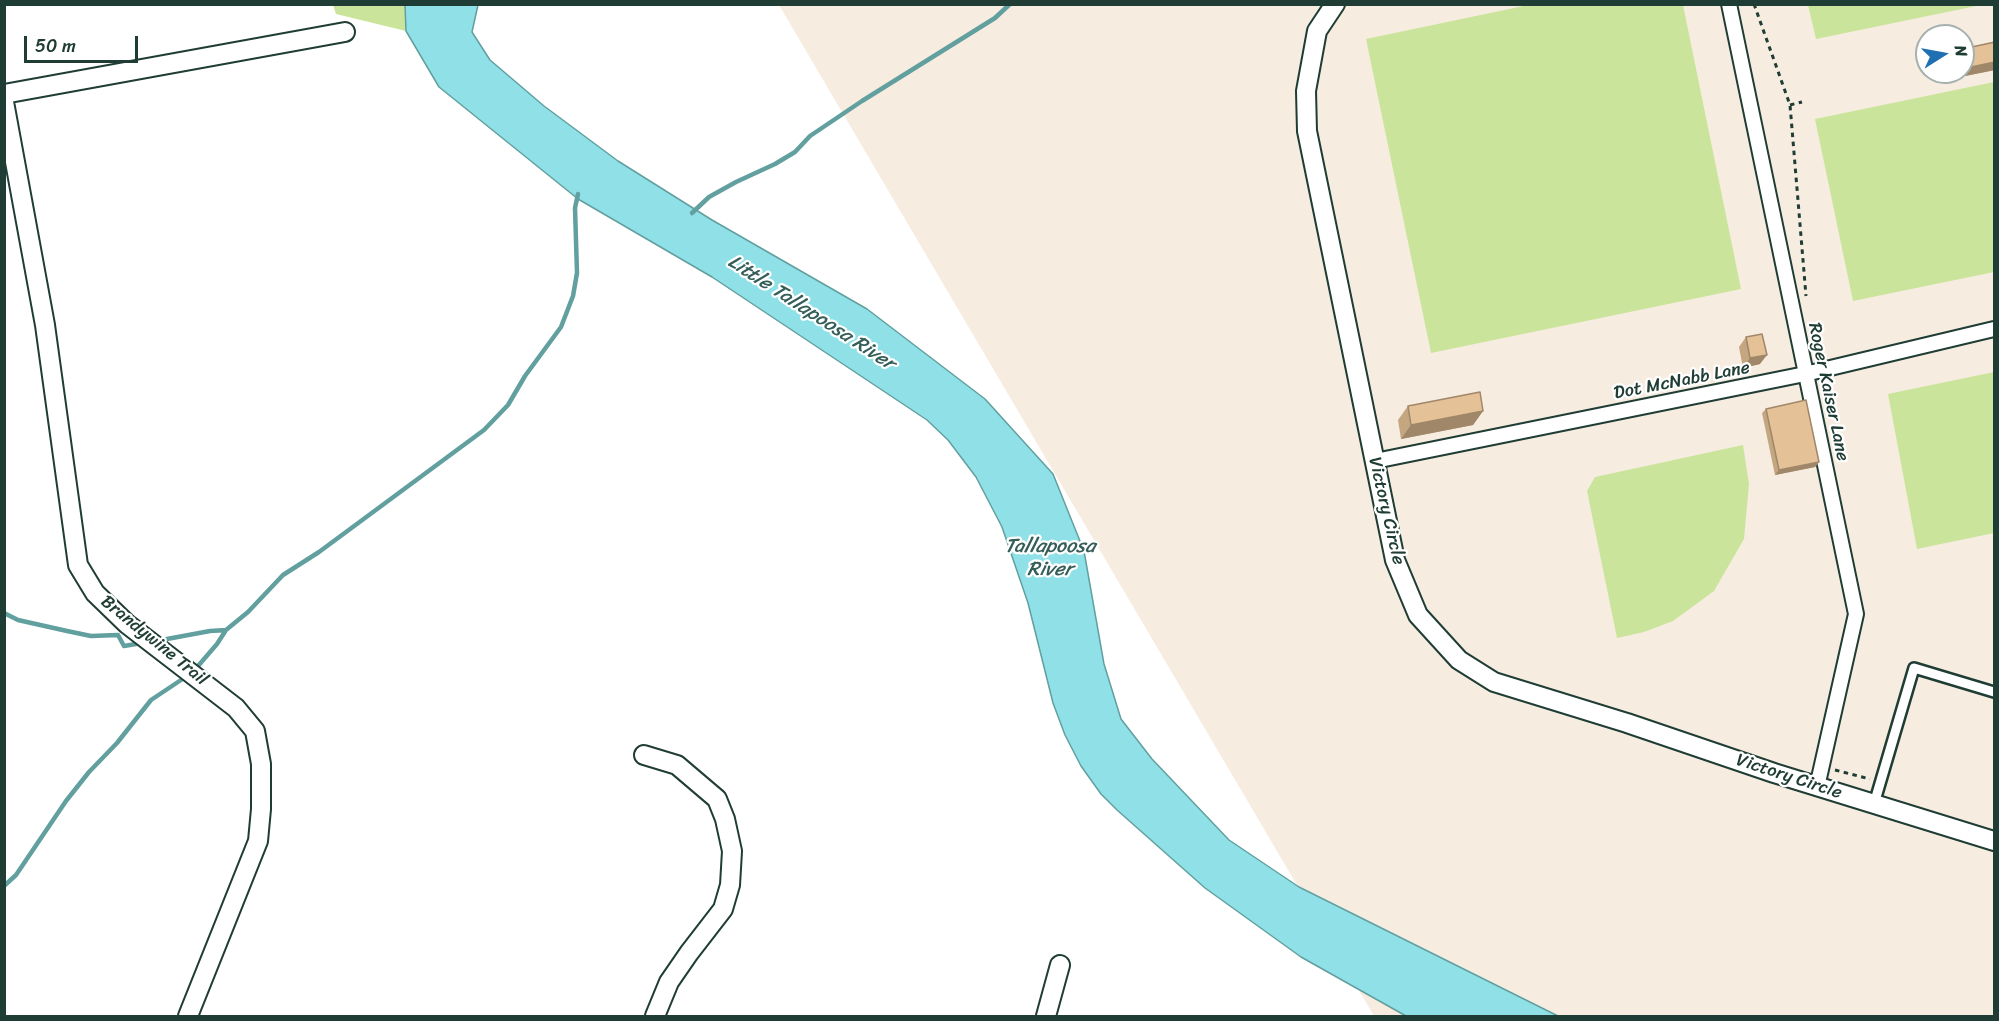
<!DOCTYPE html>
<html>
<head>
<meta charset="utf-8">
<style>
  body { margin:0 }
  #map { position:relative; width:1999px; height:1021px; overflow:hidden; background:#fff; font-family:Sriracha,sans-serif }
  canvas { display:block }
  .frame { position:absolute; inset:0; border:6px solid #1f3d34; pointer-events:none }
  .north { position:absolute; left:1915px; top:24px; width:60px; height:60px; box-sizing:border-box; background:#fff; border:2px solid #a5b1ae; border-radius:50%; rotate:79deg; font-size:16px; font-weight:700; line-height:24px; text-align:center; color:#1f3d34 }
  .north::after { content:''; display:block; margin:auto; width:21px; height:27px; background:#1f6fb2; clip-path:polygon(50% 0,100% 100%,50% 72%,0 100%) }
  .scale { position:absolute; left:24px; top:36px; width:114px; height:27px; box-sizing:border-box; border:3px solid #1f3d34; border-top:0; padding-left:8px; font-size:18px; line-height:21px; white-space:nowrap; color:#1f3d34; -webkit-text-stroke:4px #fff; paint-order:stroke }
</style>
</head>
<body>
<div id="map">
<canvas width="1999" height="1021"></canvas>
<div class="frame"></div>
<div class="north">N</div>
<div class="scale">50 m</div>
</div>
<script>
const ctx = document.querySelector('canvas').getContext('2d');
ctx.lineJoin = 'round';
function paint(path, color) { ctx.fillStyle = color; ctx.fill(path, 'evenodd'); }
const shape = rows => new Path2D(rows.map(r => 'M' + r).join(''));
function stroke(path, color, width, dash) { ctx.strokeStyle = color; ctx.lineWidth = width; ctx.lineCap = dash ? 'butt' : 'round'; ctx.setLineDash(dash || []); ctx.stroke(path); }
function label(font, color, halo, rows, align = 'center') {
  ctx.font = font + ' Sriracha,sans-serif'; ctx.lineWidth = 4.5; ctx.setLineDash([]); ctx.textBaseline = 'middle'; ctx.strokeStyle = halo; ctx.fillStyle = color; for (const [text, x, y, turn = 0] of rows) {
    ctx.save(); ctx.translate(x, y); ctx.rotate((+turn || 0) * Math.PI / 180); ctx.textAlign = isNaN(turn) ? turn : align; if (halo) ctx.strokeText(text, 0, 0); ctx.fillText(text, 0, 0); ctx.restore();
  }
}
const built = shape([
  [779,5,1994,5,1994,1016,1374,1016],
  [1927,36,1963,36,1963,72,1927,72]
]);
const green = shape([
  [1533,4,1683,5,1741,289,1431,353,1366,39],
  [333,5,405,5,406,31,336,14],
  [1808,5,1808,4,1981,5,1816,39],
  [1994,82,1994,272,1853,301,1815,119],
  [1994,372,1994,533,1917,549,1888,394],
  [1743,445,1749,484,1744,539,1714,591,1673,621,1644,632,1617,638,1587,491,1595,477]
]);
const water = shape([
  [405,5,478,5,472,32,490,60,544,106,618,161,712,220,867,309,985,399,1053,474,1084,551,1104,664,1121,719,1152,759,1229,840,1299,887,1558,1016,1406,1016,1301,957,1205,888,1117,810,1101,794,1081,766,1065,735,1053,703,1028,603,1002,527,976,477,948,440,927,420,712,277,578,199,439,87,406,31,405,5]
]);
const stream = shape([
  [692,213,709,197,736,182,775,164,795,152,810,136,862,101,995,18,1010,4],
  [4,613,18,620,67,631,91,636,118,635,124,646,136,644],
  [167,639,210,631,226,630],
  [198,666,217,644,226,630,248,612,283,575,319,552,484,430,508,405,525,376,561,327,573,296,577,273,575,208,578,194],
  [4,886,16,875,66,801,89,772,117,743,151,700,181,680]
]);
const path = shape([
  [1754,4,1790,105,1806,296],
  [1790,105,1802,102],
  [1835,770,1870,779]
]);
const service = shape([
  [1874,804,1914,668,1994,692]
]);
const pedestrian = shape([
  [1729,4,1856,614,1817,787],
  [1375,461,1805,374,1994,329]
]);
const minor = shape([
  [1335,4,1317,31,1306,91,1307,131,1395,560,1418,615,1459,660,1494,682,1627,723,1774,773,1994,841],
  [4,94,345,32],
  [4,102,45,325,78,565,95,593,127,624,236,708,255,731,261,764,261,809,258,841,188,1016],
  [644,755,677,765,717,799,725,819,732,851,730,885,723,909,689,953,669,982,655,1016],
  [1046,1016,1060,965]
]);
const wall = shape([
  [1995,42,1995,70,1965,76,1963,69,1963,54,1967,48],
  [1746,337,1760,364,1743,368,1739,347],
  [1408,406,1483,411,1473,425,1401,439,1398,420],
  [1766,409,1819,462,1815,467,1775,475,1762,413]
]);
const shadedWall = shape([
  [1995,62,1995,70,1965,76,1971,67],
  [1767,355,1760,364,1743,368,1750,358],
  [1483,411,1473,425,1401,439,1411,425],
  [1819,462,1815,467,1775,475,1779,470]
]);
const building = shape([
  [1995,42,1995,62,1971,67,1967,48,1995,42],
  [1762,334,1767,355,1750,358,1746,337,1762,334],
  [1480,392,1483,411,1411,425,1408,406,1480,392],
  [1806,400,1819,462,1779,470,1766,409,1806,400]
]);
const streetNames = [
  ["Dot McNabb Lane",1682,381,-11],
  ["Roger Kaiser Lane",1828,392,78],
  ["Victory Circle",1386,511,77],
  ["Brandywine Trail",154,641,39],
  ["Victory Circle",1789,777,18]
];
const waterNames = [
  ["Little Tallapoosa River",811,313,33],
  ["Tallapoosa",1050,547],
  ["River",1050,570]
];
paint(built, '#f7ece0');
paint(green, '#cae59b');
paint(water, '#8fe1e7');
stroke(water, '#629f9f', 1.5);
stroke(stream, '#629f9f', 4.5);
stroke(service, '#1f3d34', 14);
stroke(pedestrian, '#1f3d34', 18);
stroke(minor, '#1f3d34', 22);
stroke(path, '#1f3d34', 3, [4.5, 4.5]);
stroke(service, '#fff', 9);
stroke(pedestrian, '#fff', 14);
stroke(minor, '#fff', 18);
paint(wall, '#c4a681');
paint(shadedWall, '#a08769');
paint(building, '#e4c196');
stroke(building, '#a08769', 1.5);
label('18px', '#1f3d34', '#fff', streetNames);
label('italic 20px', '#355e58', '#fff', waterNames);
</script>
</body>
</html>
